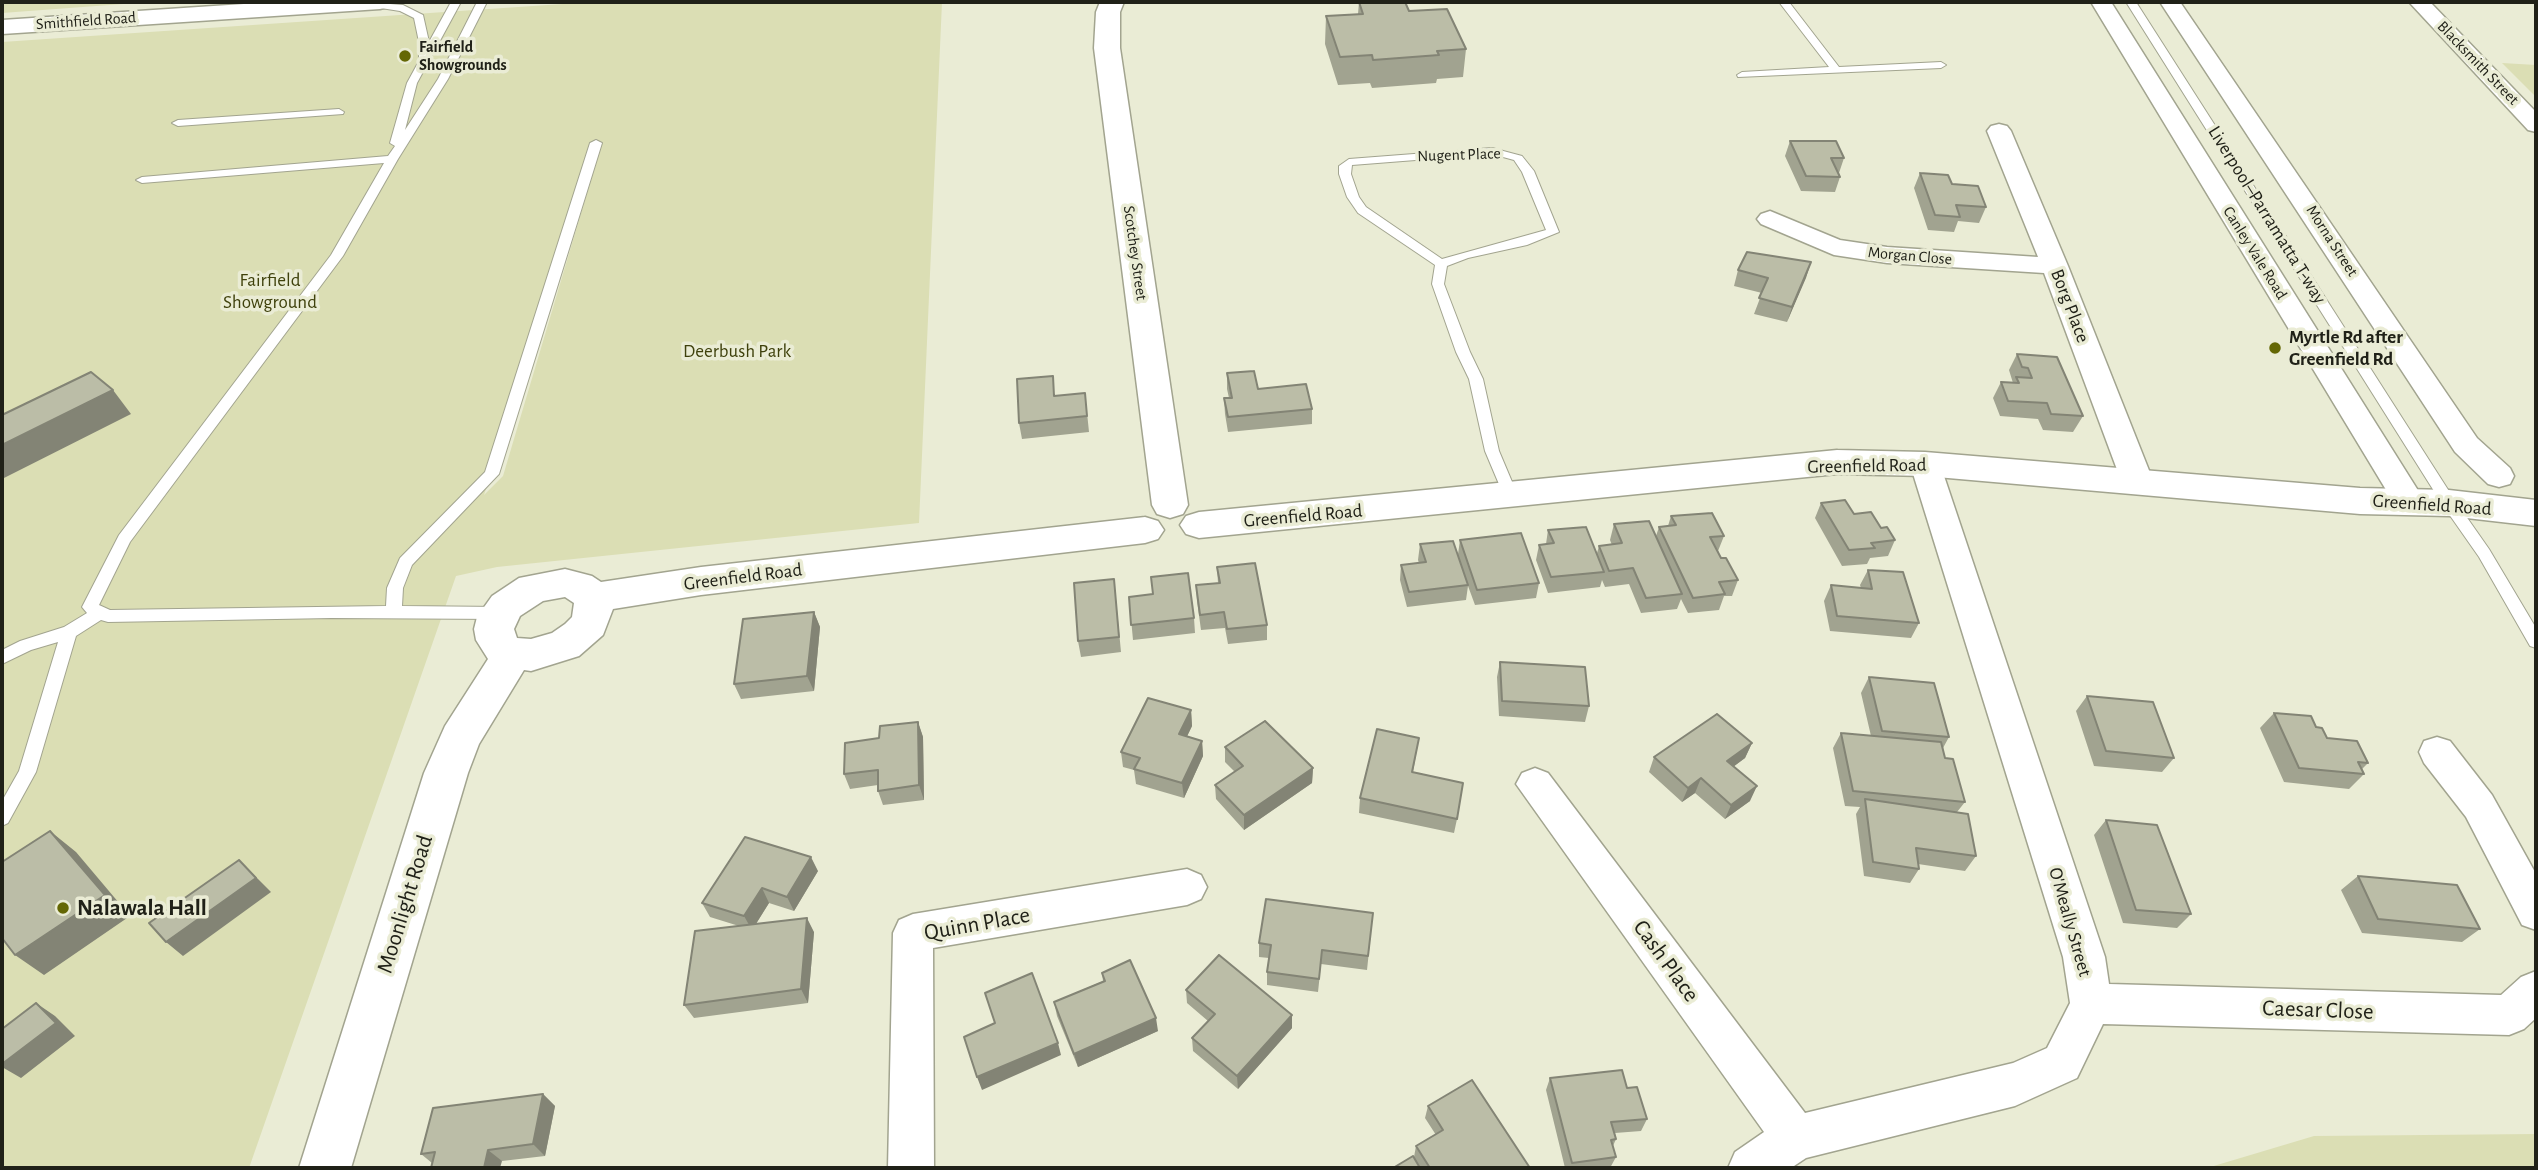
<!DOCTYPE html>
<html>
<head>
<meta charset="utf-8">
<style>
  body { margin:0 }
  #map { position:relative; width:2538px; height:1170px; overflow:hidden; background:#eaecd5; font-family:"Alegreya Sans",sans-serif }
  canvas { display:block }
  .frame { position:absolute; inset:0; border:4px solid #202118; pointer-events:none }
</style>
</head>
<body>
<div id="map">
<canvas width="2538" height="1170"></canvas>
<div class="frame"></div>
</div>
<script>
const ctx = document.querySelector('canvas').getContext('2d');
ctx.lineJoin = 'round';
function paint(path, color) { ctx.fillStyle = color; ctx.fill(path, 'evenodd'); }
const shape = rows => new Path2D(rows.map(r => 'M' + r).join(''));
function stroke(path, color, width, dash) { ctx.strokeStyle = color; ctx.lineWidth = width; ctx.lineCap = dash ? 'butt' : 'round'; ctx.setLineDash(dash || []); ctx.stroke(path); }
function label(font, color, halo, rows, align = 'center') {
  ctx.font = font + ' "Alegreya Sans",sans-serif'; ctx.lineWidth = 7; ctx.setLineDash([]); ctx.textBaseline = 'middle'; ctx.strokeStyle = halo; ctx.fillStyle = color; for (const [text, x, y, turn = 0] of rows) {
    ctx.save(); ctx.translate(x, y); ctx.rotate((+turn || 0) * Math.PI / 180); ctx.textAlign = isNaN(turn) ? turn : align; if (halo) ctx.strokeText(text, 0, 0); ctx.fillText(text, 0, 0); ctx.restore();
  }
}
const green = shape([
  [2,2,150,2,2,13],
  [592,2,942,2,919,523,497,567,456,576,249,1168,2,1168,2,42],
  [590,183,503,476,484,495,590,184],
  [2502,63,2536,65,2536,97],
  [2536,1134,2536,1168,2207,1168,2314,1136]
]);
const service = shape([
  [364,2,403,5,423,15,429,42,451,2,461,2,417,83,405,130,438,79,477,2,487,2,448,79,398,159,343,256,130,542,99,605,110,610,386,606,387,588,400,558,485,472,590,143,596,140,602,143,499,474,412,565,403,588,402,606,501,607,507,609,509,613,507,617,501,619,332,618,108,622,101,620,76,636,36,772,8,823,2,826,2,801,19,771,58,642,31,650,2,664,2,650,20,641,64,627,87,613,82,607,119,535,331,255,384,163,142,183,136,180,142,177,388,156,395,146,390,143,407,83,419,61,419,42,414,18,400,11,368,6,364,2],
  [1779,2,1789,2,1839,67,1941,62,1946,65,1941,68,1738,77,1737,75,1742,72,1829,67,1779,2],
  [2126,2,2136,2,2454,499,2489,549,2536,628,2536,648,2530,646,2479,557,2444,507,2126,2],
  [339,109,344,112,343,114,178,126,172,123,178,120,339,109],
  [1492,148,1522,156,1534,171,1559,232,1527,245,1468,258,1447,266,1444,284,1470,352,1483,379,1499,451,1518,496,1511,501,1504,496,1485,451,1469,379,1456,352,1432,284,1435,265,1358,213,1347,197,1339,174,1339,166,1349,159,1492,148],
  [1492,154,1514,160,1522,172,1546,230,1442,259,1366,207,1359,197,1351,174,1352,165,1492,154]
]);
const minor = shape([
  [2091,2,2111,2,2419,492,2424,500,2419,508,2408,511,2397,508,2091,2],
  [2160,2,2180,2,2477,438,2510,468,2514,476,2510,484,2499,487,2488,484,2455,452,2160,2],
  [2409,2,2430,2,2536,112,2536,132,2528,130,2409,2],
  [1999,124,2007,126,2011,131,2068,266,2154,483,2149,491,2138,494,2127,491,2122,483,2044,273,1887,263,1834,255,1761,224,1757,219,1761,214,1770,211,1840,240,1887,247,2038,257,1987,131,1991,126,1999,124],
  [1925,454,1936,457,1940,464,2105,957,2109,984,2501,995,2521,977,2536,971,2536,1018,2524,1029,2509,1035,2103,1024,2077,1078,2015,1106,1806,1158,1791,1168,1728,1168,1735,1152,1764,1132,1516,784,1522,773,1535,768,1548,773,1805,1113,2013,1063,2047,1048,2070,1003,2063,957,1910,464,1914,457,1925,454],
  [2437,737,2450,741,2492,795,2536,874,2536,930,2522,925,2466,817,2424,763,2419,752,2424,741,2437,737],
  [1187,869,1201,875,1207,887,1201,899,1187,905,933,948,934,1168,888,1168,893,933,899,920,913,914,1187,869]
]);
const tertiary = shape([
  [1100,2,1124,2,1120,12,1120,48,1188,505,1183,514,1170,518,1157,514,1152,505,1094,48,1096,12,1100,2],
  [1837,450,1925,452,2360,488,2449,490,2536,500,2536,526,2449,516,2360,514,1925,476,1837,474,1199,538,1186,534,1180,525,1186,516,1199,512,1837,450],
  [1145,517,1158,521,1164,530,1158,539,1145,543,701,595,613,609,603,635,579,656,531,671,524,670,479,744,468,773,351,1168,299,1168,424,773,445,726,488,659,476,640,474,629,477,617,492,596,519,578,565,569,592,576,601,582,701,567,1145,517],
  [565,597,574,603,572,617,565,624,552,633,531,639,517,638,514,629,520,616,543,601,565,597]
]);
const secondary = shape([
  [274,2,392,2,388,7,380,9,2,34,2,20,274,2]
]);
const wall = shape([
  [1359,2,1409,11,1466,49,1463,77,1437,79,1436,83,1372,88,1370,83,1338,85,1325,44,1326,16,1358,14],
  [1790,141,1844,158,1839,173,1840,177,1835,192,1801,191,1785,156],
  [1920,173,1952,184,1986,207,1979,223,1958,221,1954,232,1928,230,1914,188],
  [1811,262,1787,322,1754,314,1762,293,1734,286,1738,270],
  [2017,354,2083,416,2073,432,2043,430,2038,419,2000,416,1993,398,2001,382,2013,383,2009,370],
  [1227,373,1258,389,1312,409,1312,424,1228,432,1225,414,1224,398,1229,398,1227,389],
  [1085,393,1089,432,1022,439,1019,423,1055,396],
  [1821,503,1854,514,1881,528,1895,540,1888,556,1870,558,1867,564,1842,566,1815,518],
  [1671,516,1724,536,1718,551,1721,558,1738,580,1732,596,1724,596,1719,610,1688,613,1681,599,1677,609,1641,613,1629,584,1605,587,1602,580,1600,587,1548,593,1536,560,1539,545,1546,544,1548,530,1597,553,1599,546,1612,545,1610,540,1614,524,1656,536,1659,527,1668,526],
  [1460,540,1539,583,1536,598,1475,605,1468,586,1466,600,1407,607,1400,580,1401,565,1419,563,1418,560,1420,544,1458,554],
  [1217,567,1267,625,1267,640,1228,644,1225,628,1201,630,1197,601,1196,585,1218,583],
  [1868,570,1919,623,1911,638,1830,631,1824,601,1831,585,1861,588,1860,585],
  [1151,577,1194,618,1195,633,1133,640,1129,597,1153,594],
  [1114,579,1121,652,1081,657,1078,641],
  [814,612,820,627,814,691,741,699,734,684],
  [1500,662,1589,706,1585,722,1499,716,1497,677],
  [1869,677,1949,737,1943,748,1945,758,1965,802,1957,812,1976,856,1965,871,1918,864,1919,869,1910,883,1864,876,1856,814,1860,807,1845,806,1833,748,1841,733,1871,736,1861,693],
  [2087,696,2174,758,2162,772,2094,766,2076,711],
  [1191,710,1192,726,1187,736,1202,741,1203,756,1184,798,1136,784,1134,770,1123,767,1121,752],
  [2274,713,2316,727,2327,738,2368,763,2362,769,2364,774,2349,789,2284,782,2260,728],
  [918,722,923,737,924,800,883,805,878,791,878,785,850,789,844,774,879,738],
  [1419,738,1413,772,1457,819,1454,833,1359,813,1360,798],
  [1752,743,1745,758,1734,766,1750,801,1725,819,1695,793,1682,802,1649,772,1654,757],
  [1225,747,1313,768,1312,783,1244,830,1216,799,1215,785,1235,772,1225,762],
  [2106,820,2191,914,2177,928,2123,923,2094,835],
  [818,871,794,911,769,903,756,924,814,932,808,1003,694,1018,684,1005,739,926,710,917,702,903],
  [2358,876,2480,929,2462,942,2362,933,2341,890],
  [1373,913,1367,970,1321,964,1318,992,1267,985,1267,972,1269,958,1259,957,1259,943],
  [1102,973,1158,1031,1078,1067,1057,1016,1054,1002,1103,981],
  [1186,990,1292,1028,1238,1089,1193,1051,1192,1038,1208,1021,1187,1003],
  [1550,1078,1627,1088,1647,1119,1641,1131,1615,1133,1616,1139,1613,1146,1616,1157,1610,1168,1565,1168,1546,1090],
  [543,1094,555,1106,545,1156,502,1161,432,1163,421,1154],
  [1428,1106,1530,1168,1393,1168,1414,1157,1416,1146,1436,1135,1425,1118]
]);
const shadedWall = shape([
  [1811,262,1806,278,1787,322,1792,307],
  [113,390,131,414,2,479,2,445],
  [814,612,820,627,814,691,807,676],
  [1191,710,1192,726,1181,749,1179,734],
  [918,722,923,737,924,800,919,785],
  [1202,741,1203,756,1184,798,1182,783],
  [1752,743,1745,758,1721,776,1727,761],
  [1313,768,1312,783,1244,830,1244,815],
  [1701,778,1695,793,1682,802,1688,788],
  [1757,786,1750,801,1725,819,1731,805],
  [50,831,76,852,130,916,44,975,15,955],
  [811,857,818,871,794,911,787,897],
  [239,860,271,892,183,956,166,942],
  [762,888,769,903,752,930,744,916],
  [807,918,814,932,808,1003,801,989],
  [36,1003,55,1016,75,1036,21,1078,2,1067,2,1064],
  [1292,1015,1292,1028,1238,1089,1237,1076],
  [1156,1018,1158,1031,1078,1067,1074,1054],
  [1058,1043,1061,1055,982,1090,977,1077],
  [543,1094,555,1106,545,1156,533,1144],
  [488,1150,502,1161,500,1168,484,1168]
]);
const building = shape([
  [1359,2,1405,2,1409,11,1447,9,1466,49,1437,51,1439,55,1373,60,1372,55,1340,57,1326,16,1363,14,1359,2],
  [1790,141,1836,141,1844,158,1831,158,1840,177,1806,176,1790,141],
  [1920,173,1948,175,1952,184,1978,186,1986,207,1956,205,1960,217,1935,215,1920,173],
  [1747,252,1811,262,1792,307,1759,298,1768,278,1738,270,1747,252],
  [2017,354,2057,357,2083,416,2051,414,2047,403,2008,401,2001,382,2019,383,2016,377,2032,378,2028,368,2022,367,2017,354],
  [1254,371,1258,389,1306,384,1312,409,1228,417,1224,398,1232,398,1227,373,1254,371],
  [91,372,113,390,2,445,2,415,91,372],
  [1053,376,1054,396,1085,393,1087,416,1019,423,1017,379,1053,376],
  [1845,500,1854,514,1871,512,1881,528,1887,527,1895,540,1871,543,1875,548,1849,550,1821,503,1845,500],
  [1712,513,1724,536,1710,537,1721,558,1726,558,1738,580,1719,582,1725,594,1693,598,1659,527,1676,525,1671,516,1712,513],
  [1649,521,1682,594,1646,598,1633,568,1609,571,1599,546,1622,543,1614,524,1649,521],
  [1586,527,1604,572,1551,577,1539,545,1554,543,1548,530,1586,527],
  [1521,533,1539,583,1477,590,1460,540,1521,533],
  [1453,541,1468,585,1409,592,1401,565,1426,562,1420,544,1453,541],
  [1255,563,1267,625,1227,629,1224,612,1200,615,1196,585,1220,583,1217,567,1255,563],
  [1868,570,1903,572,1919,623,1837,616,1831,585,1872,589,1868,570],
  [1188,573,1194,618,1131,625,1129,597,1153,594,1151,577,1188,573],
  [1114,579,1119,637,1078,641,1074,583,1114,579],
  [814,612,807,676,734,684,743,619,814,612],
  [1500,662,1585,667,1589,706,1502,701,1500,662],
  [1869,677,1934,683,1949,737,1882,731,1869,677],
  [2087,696,2153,702,2174,758,2106,751,2087,696],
  [1148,698,1191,710,1179,734,1202,741,1182,783,1134,769,1140,758,1121,752,1148,698],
  [2274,713,2311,716,2316,727,2322,728,2327,738,2357,741,2368,763,2358,762,2364,774,2299,768,2274,713],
  [1717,714,1752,743,1727,761,1757,786,1731,805,1701,778,1688,788,1654,757,1717,714],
  [1265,721,1313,768,1244,815,1215,785,1243,766,1225,747,1265,721],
  [918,722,919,785,878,791,878,770,844,774,845,743,879,738,880,726,918,722],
  [1377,729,1419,738,1412,772,1463,783,1457,819,1360,798,1377,729],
  [1841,733,1941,742,1945,758,1953,759,1965,802,1853,791,1841,733],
  [1865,799,1968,814,1976,856,1916,848,1919,869,1873,862,1865,799],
  [2106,820,2157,825,2191,914,2136,910,2106,820],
  [50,831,105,895,15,955,2,938,2,862,50,831],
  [745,837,811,857,787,897,762,888,744,916,702,903,745,837],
  [239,860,256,878,166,942,149,923,239,860],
  [2358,876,2457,885,2480,929,2378,919,2358,876],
  [1266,899,1373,913,1368,956,1322,950,1319,979,1267,972,1271,945,1259,943,1266,899],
  [807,918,801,989,684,1005,695,931,807,918],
  [1219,955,1292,1015,1237,1076,1192,1038,1215,1014,1186,990,1219,955],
  [1130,960,1156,1018,1074,1054,1054,1002,1105,981,1102,973,1130,960],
  [1032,973,1058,1043,977,1077,964,1037,995,1023,985,993,1032,973],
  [36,1003,56,1023,2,1064,2,1029,36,1003],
  [1622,1070,1627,1088,1637,1087,1647,1119,1611,1122,1616,1139,1611,1140,1616,1157,1572,1163,1550,1078,1622,1070],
  [1472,1080,1530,1168,1430,1168,1416,1146,1443,1130,1428,1106,1472,1080],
  [543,1094,533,1144,488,1150,484,1168,431,1168,435,1152,421,1154,433,1108,543,1094],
  [1413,1156,1420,1168,1393,1168,1413,1156]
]);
const markers = [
  [405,56,7,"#646704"],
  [2275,348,7,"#646704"],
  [63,908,7,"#646704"]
];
const farStreetnames = [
  ["Smithfield Road",86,21,-4],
  ["Blacksmith Street",2478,63,46],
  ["Nugent Place",1459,155,-2],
  ["Morna Street",2332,241,57],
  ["Scotchey Street",1135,253,82],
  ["Canley Vale Road",2255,253,58],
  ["Morgan Close",1910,256,5]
];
const farPoinames = [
  ["Fairfield",419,47],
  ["Showgrounds",419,65]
];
const streetNames = [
  ["Liverpool–Parramatta T-way",2267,215,58],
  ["Borg Place",2070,306,69],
  ["Greenfield Road",1867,466,-1],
  ["Greenfield Road",2432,505,4],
  ["Greenfield Road",1303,516,-5],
  ["Greenfield Road",743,577,-7],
  ["O'Meally Street",2070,922,74]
];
const parkNames = [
  ["Fairfield",270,280],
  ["Showground",270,302],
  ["Deerbush Park",737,351]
];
const poiNames = [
  ["Myrtle Rd after",2289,337],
  ["Greenfield Rd",2289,359]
];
const nearStreetnames = [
  ["Moonlight Road",405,904,-73],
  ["Quinn Place",977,924,-10],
  ["Cash Place",1666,961,54],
  ["Caesar Close",2318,1010,2]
];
const nearPoinames = [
  ["Nalawala Hall",77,908]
];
paint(green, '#dbdeb4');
stroke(service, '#a2a48f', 2);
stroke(minor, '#a2a48f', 3);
stroke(tertiary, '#a2a48f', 3);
stroke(secondary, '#a2a48f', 3);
paint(service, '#fff');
paint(minor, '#fff');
paint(tertiary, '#fff');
paint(secondary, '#fff');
paint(wall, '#a1a390');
paint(shadedWall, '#838475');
paint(building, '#bbbda7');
stroke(building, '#838475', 2);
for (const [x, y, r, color] of markers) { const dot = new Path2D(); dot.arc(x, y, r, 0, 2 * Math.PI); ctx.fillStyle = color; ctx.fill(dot); stroke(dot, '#eaecd5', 2.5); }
label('16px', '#202118', '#eaecd5', farStreetnames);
label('bold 16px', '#202118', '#eaecd5', farPoinames, 'left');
label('19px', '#202118', '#eaecd5', streetNames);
label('19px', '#3f410c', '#eaecd5', parkNames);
label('bold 19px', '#202118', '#eaecd5', poiNames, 'left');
label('23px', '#202118', '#eaecd5', nearStreetnames);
label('bold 23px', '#202118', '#eaecd5', nearPoinames, 'left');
</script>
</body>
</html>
